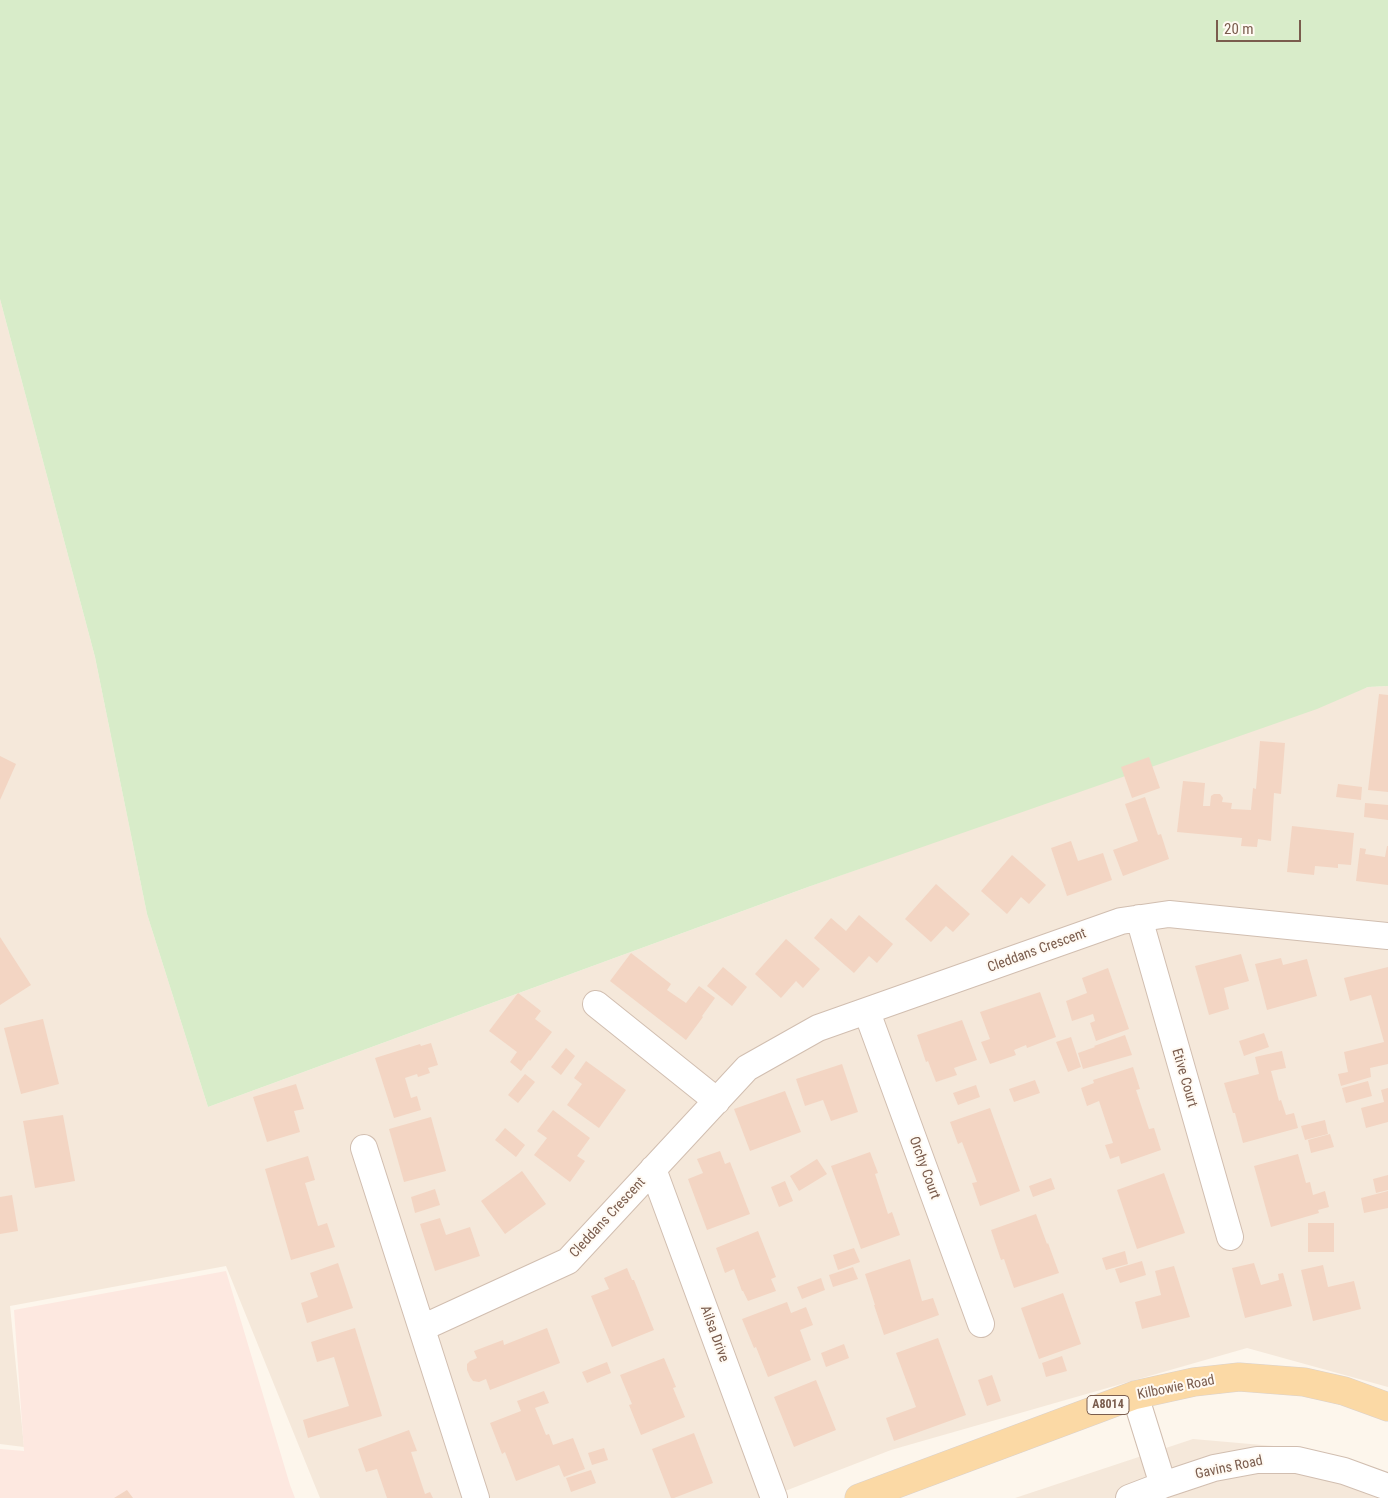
<!DOCTYPE html>
<html>
<head>
<meta charset="utf-8">
<style>
  body { margin:0 }
  #map { position:relative; width:1388px; height:1498px; overflow:hidden; background:#fdf6ec; font-family:"Roboto Condensed",sans-serif }
  canvas { display:block }
  .scale { position:absolute; left:1216px; top:20px; width:85px; height:22px; box-sizing:border-box; border:2px solid #7a5c4d; border-top:0; padding-left:6px; font-size:15px; line-height:18px; white-space:nowrap; color:#7a5c4d; -webkit-text-stroke:4px #fffaf3; paint-order:stroke }
</style>
</head>
<body>
<div id="map">
<canvas width="1388" height="1498"></canvas>
<div class="scale">20 m</div>
</div>
<script>
const ctx = document.querySelector('canvas').getContext('2d');
ctx.lineJoin = 'round';
function paint(path, color) { ctx.fillStyle = color; ctx.fill(path, 'evenodd'); }
const shape = rows => new Path2D(rows.map(r => 'M' + r).join(''));
function stroke(path, color, width, dash) { ctx.strokeStyle = color; ctx.lineWidth = width; ctx.lineCap = dash ? 'butt' : 'round'; ctx.setLineDash(dash || []); ctx.stroke(path); }
function label(font, color, halo, rows, align = 'center') {
  ctx.font = font + ' "Roboto Condensed",sans-serif'; ctx.lineWidth = 4; ctx.setLineDash([]); ctx.textBaseline = 'middle'; ctx.strokeStyle = halo; ctx.fillStyle = color; for (const [text, x, y, turn = 0] of rows) {
    ctx.save(); ctx.translate(x, y); ctx.rotate((+turn || 0) * Math.PI / 180); ctx.textAlign = isNaN(turn) ? turn : align; if (halo) ctx.strokeText(text, 0, 0); ctx.fillText(text, 0, 0); ctx.restore();
  }
}
const residential = shape([
  [0,299,95,657,147,914,208,1107,808,887,1368,687,1388,686,1388,1387,1247,1348,891,1450,767,1498,320,1498,226,1266,10,1306,24,1447,0,1444],
  [1193,1439,1308,1449,1388,1498,1015,1498]
]);
const commercial = shape([
  [226,1271,290,1485,295,1498,0,1498,0,1449,24,1451,14,1310]
]);
const green = shape([
  [0,0,1388,0,1388,686,1368,687,1317,709,808,887,208,1107,147,914,95,657,0,299]
]);
const building = shape([
  [1379,694,1388,695,1388,792,1368,790],
  [1260,741,1285,743,1281,794,1274,793,1271,841,1258,839,1257,847,1241,846,1242,838,1177,832,1183,781,1205,783,1203,806,1210,806,1211,796,1214,794,1220,794,1223,798,1222,802,1232,803,1231,809,1251,810,1253,788,1256,789],
  [0,756,16,764,0,800],
  [1149,757,1160,788,1132,798,1121,767],
  [1338,784,1362,787,1361,800,1336,797],
  [1145,797,1158,835,1161,834,1169,859,1123,876,1113,850,1138,841,1125,804],
  [1365,803,1388,805,1388,820,1364,817],
  [1292,826,1354,833,1351,865,1338,864,1338,868,1315,866,1314,875,1287,872],
  [1071,841,1078,861,1103,853,1112,880,1067,896,1051,848],
  [1387,846,1388,846,1388,885,1356,881,1360,848,1366,849,1365,854,1385,857],
  [1012,855,1046,885,1029,904,1021,897,1007,914,981,891],
  [936,884,970,914,953,932,946,926,931,942,905,919],
  [859,915,893,944,877,963,869,956,854,973,814,938,831,918,846,931],
  [0,937,31,985,0,1005],
  [786,939,820,969,803,988,796,981,781,998,755,974],
  [631,953,671,984,667,990,686,1003,699,986,715,998,702,1016,703,1017,686,1040,610,981],
  [1241,954,1249,981,1224,988,1229,1009,1209,1015,1195,966],
  [1281,958,1283,965,1307,959,1317,996,1267,1010,1255,964],
  [723,967,747,987,732,1006,707,986],
  [1388,967,1388,1064,1370,1068,1371,1077,1341,1086,1338,1074,1348,1072,1344,1052,1384,1042,1371,995,1350,1001,1344,978],
  [1108,968,1129,1029,1096,1041,1090,1023,1095,1021,1093,1014,1072,1021,1066,1001,1087,993,1082,978],
  [1040,992,1056,1037,1027,1048,1026,1045,1014,1050,1016,1055,990,1064,981,1042,990,1039,980,1012],
  [518,993,541,1011,535,1019,552,1032,530,1061,529,1060,521,1071,510,1062,517,1052,489,1031],
  [43,1019,59,1084,21,1094,4,1028],
  [962,1020,977,1060,954,1068,957,1075,936,1082,928,1061,926,1062,917,1035],
  [1264,1033,1269,1047,1244,1056,1239,1041],
  [1125,1035,1132,1055,1083,1069,1078,1053,1095,1047,1094,1046],
  [1071,1037,1081,1067,1068,1072,1056,1042],
  [431,1043,438,1065,428,1068,430,1073,418,1077,417,1074,405,1078,411,1098,417,1096,421,1110,394,1118,375,1058,420,1044,421,1046],
  [566,1048,575,1056,561,1075,551,1067],
  [1282,1051,1286,1068,1271,1071,1279,1101,1281,1100,1286,1115,1294,1113,1298,1128,1243,1143,1235,1113,1233,1113,1224,1083,1259,1074,1255,1057],
  [586,1061,626,1090,599,1128,567,1105,582,1084,574,1078],
  [842,1064,858,1112,831,1121,823,1100,805,1106,796,1079],
  [1133,1067,1140,1089,1136,1090,1149,1129,1154,1128,1161,1150,1121,1164,1119,1156,1110,1159,1105,1145,1113,1143,1099,1101,1087,1106,1081,1088,1094,1083,1093,1080],
  [525,1074,535,1082,518,1103,508,1095],
  [1035,1080,1040,1093,1014,1102,1009,1089],
  [1368,1081,1372,1096,1346,1103,1342,1088],
  [296,1084,304,1109,294,1111,300,1132,267,1142,253,1097],
  [976,1085,980,1097,958,1105,953,1093],
  [1388,1088,1388,1122,1366,1128,1361,1108,1384,1102,1381,1090],
  [785,1091,801,1132,750,1151,734,1109],
  [990,1108,1020,1191,980,1206,972,1183,977,1182,962,1142,958,1144,950,1122],
  [553,1110,590,1138,577,1156,585,1161,570,1182,534,1155,547,1138,537,1131],
  [63,1115,75,1181,35,1188,23,1121],
  [431,1117,446,1171,404,1182,389,1129],
  [1325,1120,1328,1134,1305,1140,1301,1126],
  [505,1128,525,1145,516,1157,495,1140],
  [1330,1134,1334,1147,1311,1153,1308,1140],
  [720,1151,725,1164,730,1162,750,1214,707,1230,688,1179,703,1173,697,1159],
  [870,1152,878,1173,875,1174,888,1214,892,1212,900,1235,861,1249,831,1166],
  [1298,1154,1306,1183,1310,1182,1313,1195,1325,1191,1329,1207,1318,1210,1319,1213,1271,1227,1254,1166],
  [308,1156,315,1180,305,1183,318,1226,327,1223,335,1247,291,1260,265,1169],
  [817,1159,827,1174,799,1191,790,1176],
  [522,1171,546,1204,505,1234,481,1201],
  [1164,1173,1185,1233,1137,1249,1117,1190],
  [1388,1175,1388,1190,1376,1193,1373,1179],
  [1051,1178,1055,1189,1033,1197,1029,1186],
  [785,1181,793,1201,779,1207,771,1187],
  [435,1189,440,1205,415,1213,411,1197],
  [1388,1191,1388,1208,1364,1213,1361,1198],
  [12,1195,18,1231,0,1234,0,1197],
  [1036,1214,1047,1244,1048,1243,1059,1273,1014,1288,1004,1259,1001,1260,991,1230],
  [440,1218,446,1235,470,1227,480,1256,435,1271,420,1224],
  [1308,1223,1334,1223,1334,1252,1308,1252],
  [758,1231,776,1277,771,1279,776,1291,748,1301,743,1291,742,1291,734,1269,725,1273,716,1248],
  [854,1248,860,1262,838,1270,833,1255],
  [1125,1251,1128,1264,1106,1270,1102,1258],
  [910,1259,922,1301,933,1298,939,1315,884,1335,874,1305,875,1305,865,1274],
  [1142,1261,1146,1275,1120,1283,1115,1269],
  [338,1263,353,1308,307,1323,301,1303,318,1297,310,1273],
  [1254,1263,1261,1285,1279,1280,1278,1274,1283,1273,1292,1306,1245,1318,1232,1268],
  [1323,1265,1328,1287,1354,1281,1361,1309,1313,1321,1301,1270],
  [1174,1266,1190,1317,1142,1329,1135,1302,1161,1295,1155,1271],
  [853,1267,858,1279,833,1287,829,1275],
  [627,1268,632,1280,634,1280,654,1330,612,1347,591,1296,609,1289,604,1278],
  [821,1278,825,1290,802,1299,797,1287],
  [1063,1293,1081,1344,1039,1359,1021,1308],
  [787,1302,791,1313,806,1307,813,1325,800,1330,811,1360,768,1377,756,1347,754,1348,742,1319],
  [355,1328,382,1416,308,1438,303,1420,349,1406,334,1357,317,1362,311,1342],
  [547,1328,560,1363,490,1390,486,1379,479,1382,473,1381,470,1377,467,1370,467,1364,470,1361,477,1358,474,1351,503,1340,504,1345],
  [938,1338,966,1415,894,1441,886,1418,916,1407,896,1353],
  [844,1344,849,1358,826,1367,821,1353],
  [1062,1356,1067,1371,1046,1377,1042,1363],
  [664,1358,676,1387,673,1388,685,1417,641,1435,629,1405,632,1404,620,1375],
  [607,1362,611,1373,587,1383,582,1372],
  [992,1375,1001,1401,987,1406,978,1380],
  [816,1380,836,1430,794,1447,774,1397],
  [544,1391,549,1403,535,1408,546,1435,549,1434,553,1445,573,1438,585,1469,564,1477,559,1465,516,1481,505,1452,502,1454,490,1423,521,1411,517,1401],
  [409,1430,417,1451,411,1452,425,1494,430,1492,433,1498,387,1498,377,1469,366,1472,358,1449],
  [694,1433,713,1483,674,1498,671,1498,652,1449],
  [604,1448,608,1460,592,1465,588,1453],
  [591,1470,596,1483,571,1492,566,1478],
  [127,1490,133,1498,114,1498]
]);
const street = shape([
  [1139,918,1230,1237],
  [596,1004,717,1101],
  [867,1012,981,1324],
  [364,1148,476,1498],
  [653,1169,774,1498],
  [422,1328,568,1261,747,1068,818,1028,1121,921,1169,914,1388,936],
  [1135,1395,1163,1485],
  [1129,1498,1163,1485,1214,1468,1257,1460,1297,1460,1344,1471,1388,1487]
]);
const primary = shape([
  [859,1498,1135,1395,1194,1382,1239,1377,1304,1382,1344,1391,1388,1407]
]);
const shields = [
  [1108,1405,42]
];
const shieldNames = [
  ["A8014",1108,1405]
];
const streetNames = [
  ["Cleddans Crescent",1037,951,-20],
  ["Etive Court",1184,1078,74],
  ["Orchy Court",924,1168,70],
  ["Cleddans Crescent",608,1218,-47],
  ["Ailsa Drive",714,1334,70],
  ["Kilbowie Road",1176,1388,-11],
  ["Gavins Road",1229,1468,-12]
];
paint(residential, '#f5e8da');
paint(commercial, '#fde8e0');
paint(green, '#d8ecc9');
paint(building, '#f3d5c3');
stroke(street, '#d1beb0', 28);
stroke(primary, '#dad1cd', 29);
stroke(street, '#fff', 26);
stroke(primary, '#fbd9a5', 28);
for (const [x, y, w] of shields) { const box = new Path2D(); box.roundRect(x - w / 2, y - 9.5, w, 19, 4); ctx.fillStyle = '#fffaf3'; ctx.fill(box); stroke(box, '#7a5c4d', 1); }
label('bold 12px', '#7a5c4d', null, shieldNames);
label('14px', '#7a5c4d', '#fffaf3', streetNames);
</script>
</body>
</html>
